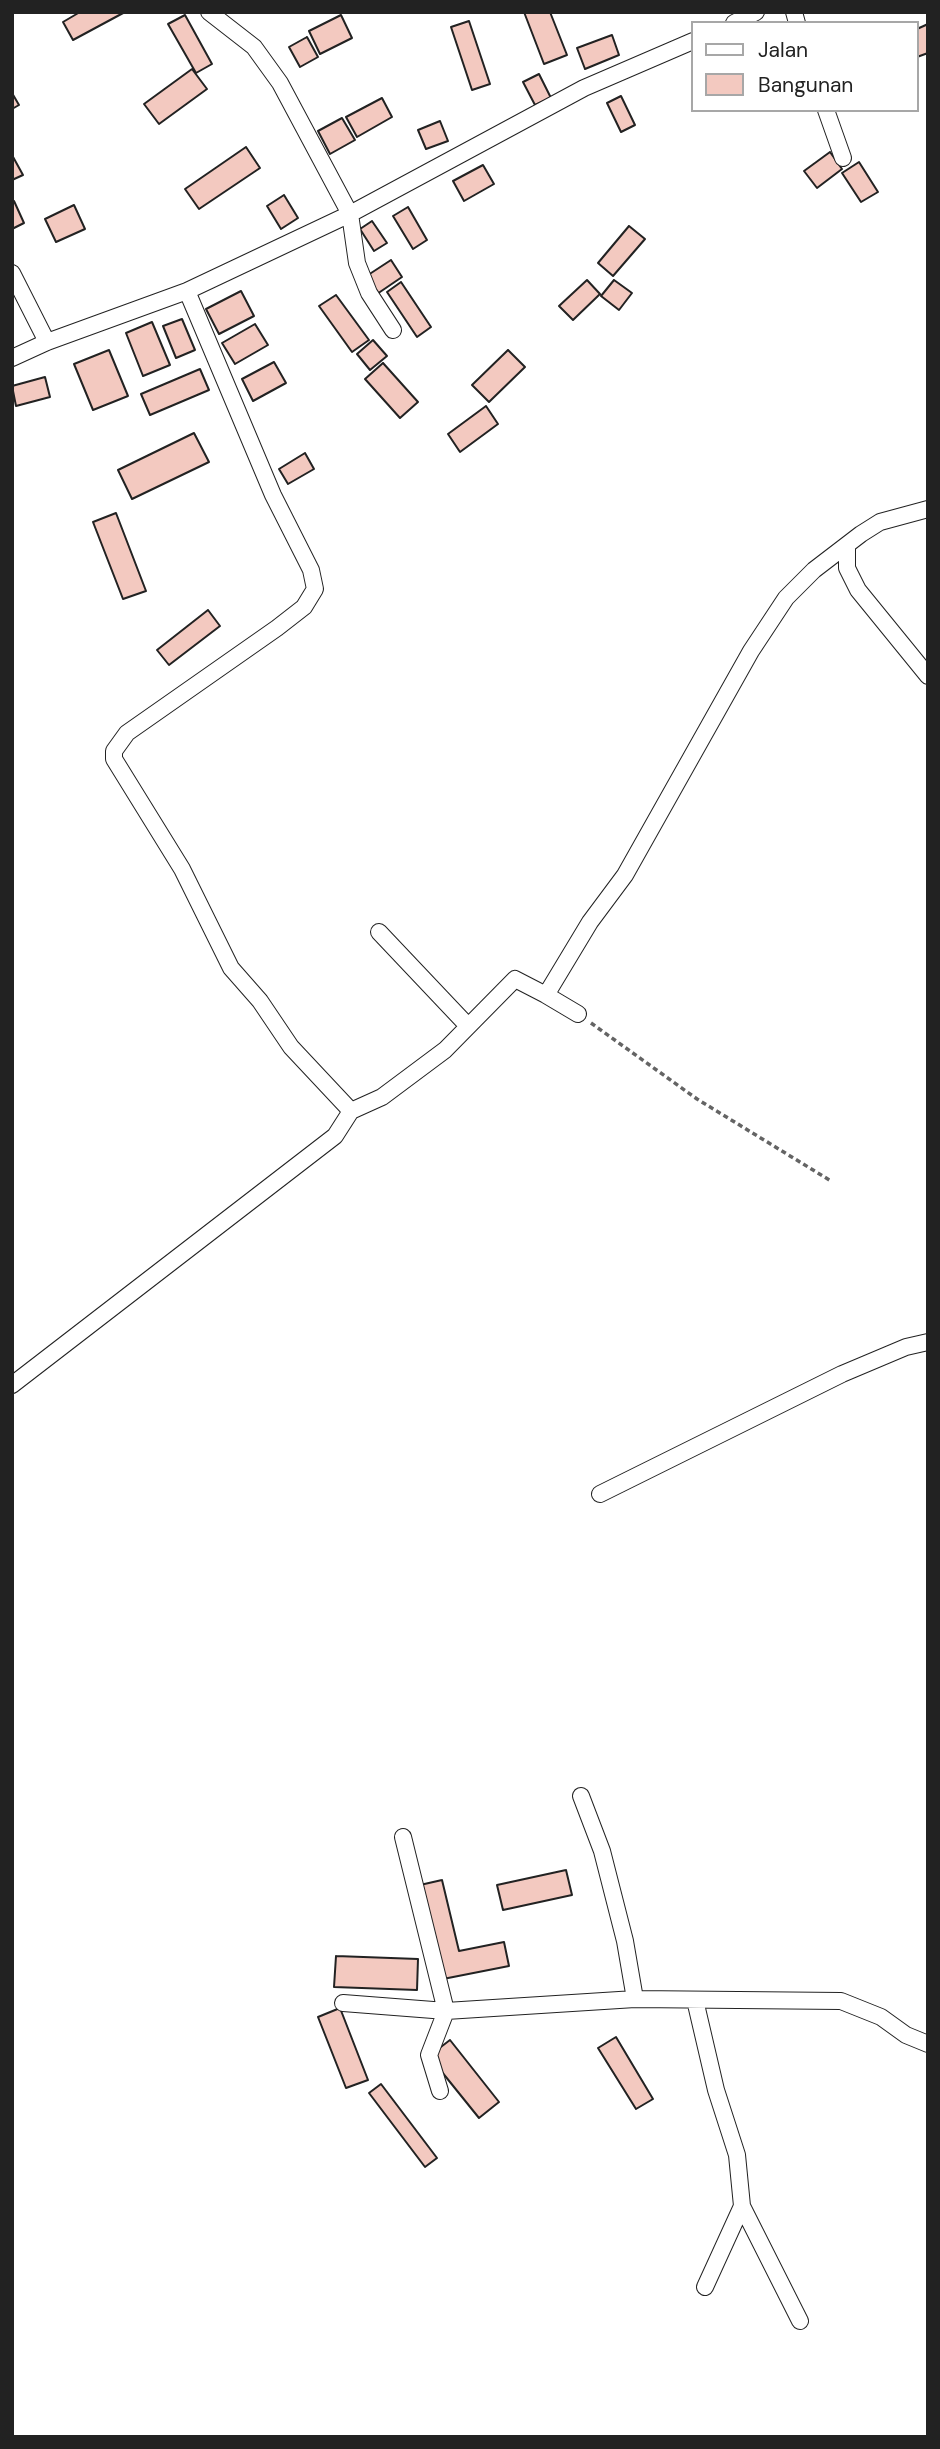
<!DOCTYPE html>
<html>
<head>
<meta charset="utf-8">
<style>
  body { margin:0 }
  #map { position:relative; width:940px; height:2449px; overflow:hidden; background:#fff; font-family:"DM Sans",sans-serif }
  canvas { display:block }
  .frame { position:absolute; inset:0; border:14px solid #222; pointer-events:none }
  .legend { position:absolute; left:691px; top:21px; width:228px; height:91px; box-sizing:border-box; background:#fff; border:2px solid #a7a7a7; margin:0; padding:9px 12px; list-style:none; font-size:21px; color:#222 }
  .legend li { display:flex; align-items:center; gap:14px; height:35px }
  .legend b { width:35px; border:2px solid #a7a7a7 }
</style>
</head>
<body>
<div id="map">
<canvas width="940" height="2449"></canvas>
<div class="frame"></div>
<ul class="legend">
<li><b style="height:9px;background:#fff"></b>Jalan</li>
<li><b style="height:19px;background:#f3c9c0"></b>Bangunan</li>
</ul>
</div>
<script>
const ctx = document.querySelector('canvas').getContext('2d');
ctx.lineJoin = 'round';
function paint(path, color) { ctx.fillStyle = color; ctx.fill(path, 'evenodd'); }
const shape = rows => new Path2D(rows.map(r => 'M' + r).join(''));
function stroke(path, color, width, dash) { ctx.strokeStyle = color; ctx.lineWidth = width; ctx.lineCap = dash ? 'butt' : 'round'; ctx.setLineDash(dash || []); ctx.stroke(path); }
const building = shape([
  [80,12,125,12,73,40,63,22,80,12],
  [524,12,550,12,567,55,544,64,524,12],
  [185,15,212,64,196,73,168,24,185,15],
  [341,15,352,38,320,54,309,31,341,15],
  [469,21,490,84,472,90,451,27,469,21],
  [928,24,928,53,917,57,917,29,928,24],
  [612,35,619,55,585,69,577,48,612,35],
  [307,37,318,57,300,67,289,47,307,37],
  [192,69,207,89,159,124,144,104,192,69],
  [539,74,551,98,535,105,523,82,539,74],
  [12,93,19,105,12,109,12,93],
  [621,96,635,125,621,132,607,103,621,96],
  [382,98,392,117,357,137,346,117,382,98],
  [342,118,355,140,330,154,318,131,342,118],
  [440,121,448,141,426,149,418,130,440,121],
  [246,147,260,168,199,209,185,189,246,147],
  [830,152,842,169,817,188,804,171,830,152],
  [12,155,23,175,12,180,12,155],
  [859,162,878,192,861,202,842,173,859,162],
  [483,165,494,184,464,201,453,181,483,165],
  [284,195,298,218,281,229,267,206,284,195],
  [14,201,24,223,12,229,12,202,14,201],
  [74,205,85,229,56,242,45,219,74,205],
  [408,207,427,240,413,249,393,216,408,207],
  [372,221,387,243,374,251,360,229,372,221],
  [629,226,645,239,613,276,598,263,629,226],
  [391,260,402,277,377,294,365,277,391,260],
  [587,280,600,294,573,320,559,306,587,280],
  [614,280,632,293,619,310,601,296,614,280],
  [401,282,431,327,417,337,387,292,401,282],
  [241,291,254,316,219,334,206,309,241,291],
  [336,295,369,340,352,352,319,306,336,295],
  [182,319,195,350,176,358,163,326,182,319],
  [152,322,170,365,143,376,126,333,152,322],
  [255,324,268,345,235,364,222,343,255,324],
  [373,340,387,356,370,370,357,354,373,340],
  [109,350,128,396,93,410,74,364,109,350],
  [508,350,525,367,489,402,472,385,508,350],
  [274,362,286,383,253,401,242,379,274,362],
  [383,363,418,402,400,418,365,379,383,363],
  [200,369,209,390,150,415,141,394,200,369],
  [45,377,50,397,16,406,12,386,45,377],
  [486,406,498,424,460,452,448,434,486,406],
  [194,433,209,462,132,499,118,470,194,433],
  [305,453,314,469,288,484,279,469,305,453],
  [116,513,146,591,123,599,93,522,116,513],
  [208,610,220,626,169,665,157,650,208,610],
  [566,1870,572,1895,503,1910,497,1885,566,1870],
  [442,1880,459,1951,504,1942,509,1966,443,1979,420,1885,442,1880],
  [336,1956,418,1959,417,1990,334,1987,336,1956],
  [340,2008,368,2080,346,2088,318,2017,340,2008],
  [616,2037,653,2099,636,2109,598,2048,616,2037],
  [450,2040,499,2102,479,2118,429,2056,450,2040],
  [381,2084,437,2158,425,2167,369,2093,381,2084]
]);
const path = shape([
  [591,1023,697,1099,831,1181]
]);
const street = shape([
  [209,12,254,47,280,83,350,214,357,263,369,293,393,330],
  [794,12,797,23],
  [734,23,756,12],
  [826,110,843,158],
  [12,273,47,342],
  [187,291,273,495,311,570,315,589,304,607,277,628,127,733,114,751,114,759,182,869,231,968,260,1001,291,1047,351,1111],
  [12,358,47,342,187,291,350,214,584,88,693,41],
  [847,545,847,568,858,590,928,676],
  [379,932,467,1025],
  [546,995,578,1014],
  [12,1385,335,1136,351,1111,382,1097,445,1050,515,979,546,995,590,922,625,875,751,651,786,598,814,570,861,534,880,522,928,509],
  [600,1494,842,1374,906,1347,928,1342],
  [581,1796,602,1851,625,1941,635,1999],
  [695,2000,716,2090,737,2155,742,2206,705,2287],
  [343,2003,446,2011,403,1837],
  [440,2091,429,2055,446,2011,635,1999,841,2001,881,2017,906,2035,928,2044],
  [742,2206,800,2321]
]);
paint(building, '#f3c9c0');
stroke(building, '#222', 2);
stroke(street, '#222', 18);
stroke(path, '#646464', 3.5, [5, 3.5]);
stroke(street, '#fff', 16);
</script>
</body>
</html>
